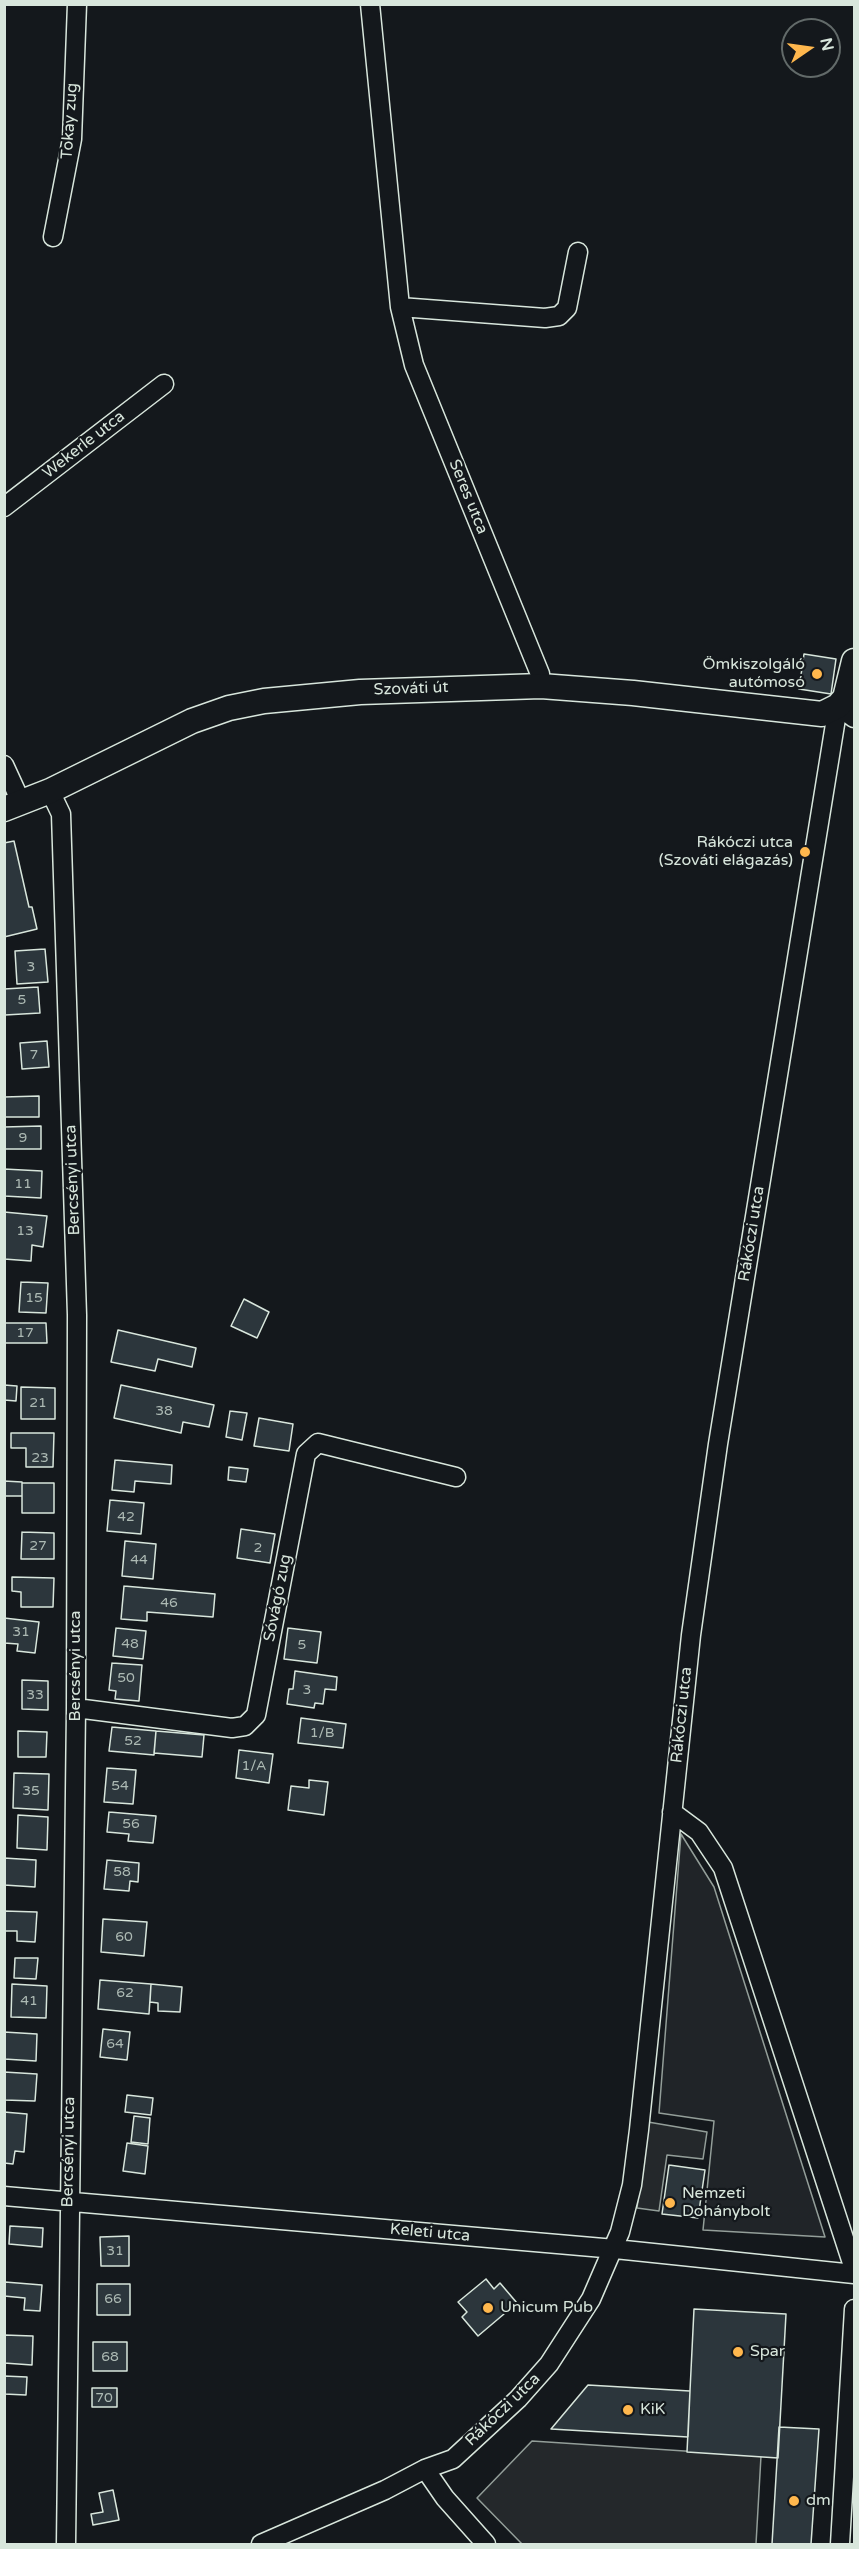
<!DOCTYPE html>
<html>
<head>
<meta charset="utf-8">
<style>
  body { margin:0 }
  #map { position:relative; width:859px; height:2549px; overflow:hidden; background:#14181c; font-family:"Varela Round",sans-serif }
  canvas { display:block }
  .frame { position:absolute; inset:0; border:6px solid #d8e6dc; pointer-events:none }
  .north { position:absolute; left:781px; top:18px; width:60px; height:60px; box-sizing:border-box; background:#14181c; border:2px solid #626a69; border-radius:50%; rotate:77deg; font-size:16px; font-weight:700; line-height:24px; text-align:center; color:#d8e6dc }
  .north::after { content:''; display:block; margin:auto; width:21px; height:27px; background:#ffb74d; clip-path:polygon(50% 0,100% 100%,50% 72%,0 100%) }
</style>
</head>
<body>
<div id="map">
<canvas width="859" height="2549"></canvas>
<div class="frame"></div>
<div class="north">N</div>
</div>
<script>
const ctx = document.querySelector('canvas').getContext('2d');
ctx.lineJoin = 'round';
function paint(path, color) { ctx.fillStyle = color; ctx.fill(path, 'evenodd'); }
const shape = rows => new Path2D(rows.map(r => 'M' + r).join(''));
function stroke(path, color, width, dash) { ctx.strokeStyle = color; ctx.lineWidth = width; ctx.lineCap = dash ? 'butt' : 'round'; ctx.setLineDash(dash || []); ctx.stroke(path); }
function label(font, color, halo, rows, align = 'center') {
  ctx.font = font + ' "Varela Round",sans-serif'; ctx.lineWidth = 4.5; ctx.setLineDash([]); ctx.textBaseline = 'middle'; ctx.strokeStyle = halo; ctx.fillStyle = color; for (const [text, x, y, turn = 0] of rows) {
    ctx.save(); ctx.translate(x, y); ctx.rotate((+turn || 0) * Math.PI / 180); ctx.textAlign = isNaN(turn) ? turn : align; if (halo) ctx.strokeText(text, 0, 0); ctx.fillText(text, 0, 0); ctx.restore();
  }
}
const green = shape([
  [681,1834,714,1887,825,2237,703,2230,714,2121,659,2113,681,1834]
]);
const parking = shape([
  [648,2122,707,2132,703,2159,667,2155,659,2211,637,2208,648,2122],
  [532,2441,761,2456,756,2544,522,2544,477,2498,532,2441]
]);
const building = shape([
  [804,654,836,659,831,694,799,689,804,654],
  [14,841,29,907,32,907,37,929,4,937,4,843,14,841],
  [45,949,48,982,17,984,15,951,45,949],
  [38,987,40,1013,5,1015,4,989,38,987],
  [47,1041,49,1067,22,1069,20,1043,47,1041],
  [39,1096,39,1117,4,1117,4,1097,39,1096],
  [41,1126,41,1149,4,1149,4,1127,41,1126],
  [4,1169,42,1171,41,1198,4,1196,4,1169],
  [4,1212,47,1216,43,1247,32,1245,31,1261,4,1259,4,1212],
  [21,1282,48,1283,46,1313,19,1312,21,1282],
  [244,1299,269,1312,257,1338,231,1326,244,1299],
  [4,1323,46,1323,47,1343,4,1343,4,1323],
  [118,1330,196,1348,192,1367,158,1359,155,1371,111,1362,118,1330],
  [4,1385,17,1386,16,1401,4,1400,4,1385],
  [121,1385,214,1405,209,1427,183,1422,181,1433,114,1418,121,1385],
  [21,1387,55,1388,55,1419,21,1419,21,1387],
  [230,1411,247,1413,242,1440,226,1437,230,1411],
  [259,1418,293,1424,289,1451,254,1446,259,1418],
  [11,1433,54,1433,53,1467,26,1467,26,1448,11,1448,11,1433],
  [115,1460,172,1465,171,1484,135,1481,134,1492,112,1490,115,1460],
  [229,1467,248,1469,246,1482,228,1480,229,1467],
  [4,1481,22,1482,22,1496,4,1496,4,1481],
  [22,1483,54,1483,54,1513,22,1513,22,1483],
  [110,1500,144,1503,141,1534,107,1531,110,1500],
  [241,1529,275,1534,270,1563,237,1558,241,1529],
  [22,1532,54,1533,54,1559,21,1559,22,1532],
  [125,1541,156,1544,153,1579,122,1576,125,1541],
  [12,1577,54,1578,53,1607,21,1607,21,1592,12,1591,12,1577],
  [124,1586,215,1594,213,1617,147,1612,147,1621,121,1619,124,1586],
  [4,1618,39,1622,35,1653,17,1651,18,1644,4,1643,4,1618],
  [116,1628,146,1631,143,1659,113,1656,116,1628],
  [288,1628,321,1632,317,1663,284,1659,288,1628],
  [112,1663,142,1665,139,1701,115,1699,116,1691,109,1690,112,1663],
  [295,1671,337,1677,336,1690,325,1689,323,1704,315,1703,314,1708,287,1704,289,1689,293,1689,295,1671],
  [22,1680,48,1681,48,1710,22,1709,22,1680],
  [301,1718,346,1724,343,1748,298,1743,301,1718],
  [112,1727,156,1731,154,1755,109,1751,112,1727],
  [18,1731,47,1732,46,1757,18,1757,18,1731],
  [156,1731,204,1735,202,1757,154,1753,156,1731],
  [239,1750,273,1754,269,1783,236,1778,239,1750],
  [107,1768,136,1770,133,1804,104,1802,107,1768],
  [14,1773,49,1774,48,1810,13,1808,14,1773],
  [309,1780,328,1782,324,1815,288,1810,291,1786,309,1788,309,1780],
  [109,1812,156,1816,153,1843,128,1841,129,1834,107,1832,109,1812],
  [18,1815,48,1817,47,1850,17,1848,18,1815],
  [4,1858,36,1860,35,1887,4,1885,4,1858],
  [107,1860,139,1863,138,1882,130,1881,129,1891,104,1889,107,1860],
  [4,1911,37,1912,35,1942,17,1941,17,1931,4,1931,4,1911],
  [103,1919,147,1922,144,1956,101,1952,103,1919],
  [15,1958,38,1958,36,1979,14,1978,15,1958],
  [100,1980,151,1984,149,2014,98,2009,100,1980],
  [12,1984,47,1986,46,2018,11,2017,12,1984],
  [151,1984,182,1987,180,2012,158,2011,158,2003,150,2002,151,1984],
  [103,2029,130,2032,127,2060,100,2057,103,2029],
  [4,2032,37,2034,36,2061,4,2059,4,2032],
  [4,2072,37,2074,35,2101,4,2100,4,2072],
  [127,2095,153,2098,151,2115,125,2112,127,2095],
  [4,2112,27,2114,24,2152,15,2151,13,2164,4,2163,4,2112],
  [134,2116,150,2118,148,2144,131,2142,134,2116],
  [127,2143,148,2146,145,2174,123,2171,127,2143],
  [669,2165,705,2170,698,2218,662,2214,669,2165],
  [10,2226,43,2228,42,2247,9,2244,10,2226],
  [129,2236,129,2266,101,2266,100,2237,129,2236],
  [486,2279,494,2289,500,2283,517,2303,478,2336,462,2317,467,2312,458,2302,486,2279],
  [5,2282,42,2285,40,2311,24,2310,25,2298,4,2296,5,2282],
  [97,2284,130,2284,130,2315,97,2315,97,2284],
  [694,2309,786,2314,778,2458,687,2452,694,2309],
  [4,2335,33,2336,32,2365,4,2363,4,2335],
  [93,2342,127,2342,127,2371,93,2371,93,2342],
  [4,2376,27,2377,26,2395,4,2394,4,2376],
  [588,2385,690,2391,688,2437,551,2429,588,2385],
  [92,2388,117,2388,117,2407,92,2407,92,2388],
  [779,2427,819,2429,811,2544,772,2544,779,2427],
  [113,2490,119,2520,93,2525,91,2514,103,2512,99,2493,113,2490]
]);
const street = shape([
  [370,4,400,307,414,365,540,674,541,686],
  [53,237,72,139,77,4],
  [400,307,545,318,559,316,567,308,578,252],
  [4,507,164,384],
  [838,706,854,718],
  [4,765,21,802],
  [50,791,61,814,77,1315,76,1708,66,2544],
  [76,1708,232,1728,245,1726,256,1715,306,1454,318,1443,456,1477],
  [672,1812,699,1832,723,1868,854,2269],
  [4,2196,615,2249,854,2274],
  [425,2469,445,2498,486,2544],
  [261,2544,385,2490,425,2469,453,2459,518,2399,549,2364,591,2299,620,2232,632,2185,639,2130,691,1635,718,1444,838,706],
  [840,2544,854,2309]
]);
const secondary = shape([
  [4,809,50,791,192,721,229,708,264,701,360,692,541,686,633,693,822,714,838,706,845,698,854,661]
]);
const markers = [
  [817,674,6,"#ffb74d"],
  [805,852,6,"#ffb74d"],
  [670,2203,6,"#ffb74d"],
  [488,2308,6,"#ffb74d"],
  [738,2352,6,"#ffb74d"],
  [628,2410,6,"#ffb74d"],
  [794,2501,6,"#ffb74d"]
];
const numberNames = [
  ["3",31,967],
  ["5",22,1000],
  ["7",34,1055],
  ["9",23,1138],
  ["11",23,1184],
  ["13",25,1231],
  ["15",34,1298],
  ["17",25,1333],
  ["21",38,1403],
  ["38",164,1411],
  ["23",40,1458],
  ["42",126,1517],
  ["27",38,1546],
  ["2",258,1548],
  ["44",139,1560],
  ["46",169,1603],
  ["31",21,1632],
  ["48",130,1644],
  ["5",302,1645],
  ["50",126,1678],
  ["3",307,1690],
  ["33",35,1695],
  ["1/B",322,1733],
  ["52",133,1741],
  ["1/A",254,1766],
  ["54",120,1786],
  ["35",31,1791],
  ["56",131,1824],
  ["58",122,1872],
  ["60",124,1937],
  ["62",125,1993],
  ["41",29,2001],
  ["64",115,2044],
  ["31",115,2251],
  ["66",113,2299],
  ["68",110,2357],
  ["70",104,2398]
];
const streetNames = [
  ["Tokay zug",70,121,-86],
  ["Wekerle utca",84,445,-38],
  ["Seres utca",468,497,68],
  ["Szováti út",411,689,-2],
  ["Bercsényi utca",73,1180,-92],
  ["Rákóczi utca",752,1234,-81],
  ["Sóvágó zug",278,1598,-79],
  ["Bercsényi utca",76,1666,-90],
  ["Rákóczi utca",682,1715,-84],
  ["Bercsényi utca",69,2152,-89],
  ["Keleti utca",430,2233,5],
  ["Rákóczi utca",503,2410,-44]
];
const poiNames = [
  ["Ömkiszolgáló",805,665,"right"],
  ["autómosó",805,683,"right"],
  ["Rákóczi utca",793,843,"right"],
  ["(Szováti elágazás)",793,861,"right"],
  ["Nemzeti",682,2194],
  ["Dohánybolt",682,2212],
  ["Unicum Pub",500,2308],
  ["Spar",750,2352],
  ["KiK",640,2410],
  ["dm",806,2501]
];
paint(green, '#202428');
stroke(green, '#939e99', 1.5);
paint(parking, '#24282b');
stroke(parking, '#939e99', 1.5);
paint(building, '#2c363c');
stroke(building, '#d8e6dc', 1.5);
stroke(street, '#d8e6dc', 21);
stroke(secondary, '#d8e6dc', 27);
stroke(street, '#14181c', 18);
stroke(secondary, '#14181c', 24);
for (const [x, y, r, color] of markers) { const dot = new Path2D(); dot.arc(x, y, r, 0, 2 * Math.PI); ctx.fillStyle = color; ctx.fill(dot); stroke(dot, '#14181c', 2); }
label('14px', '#adbab4', null, numberNames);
label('16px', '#d8e6dc', '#14181c', streetNames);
label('16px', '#d8e6dc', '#14181c', poiNames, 'left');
</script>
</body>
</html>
